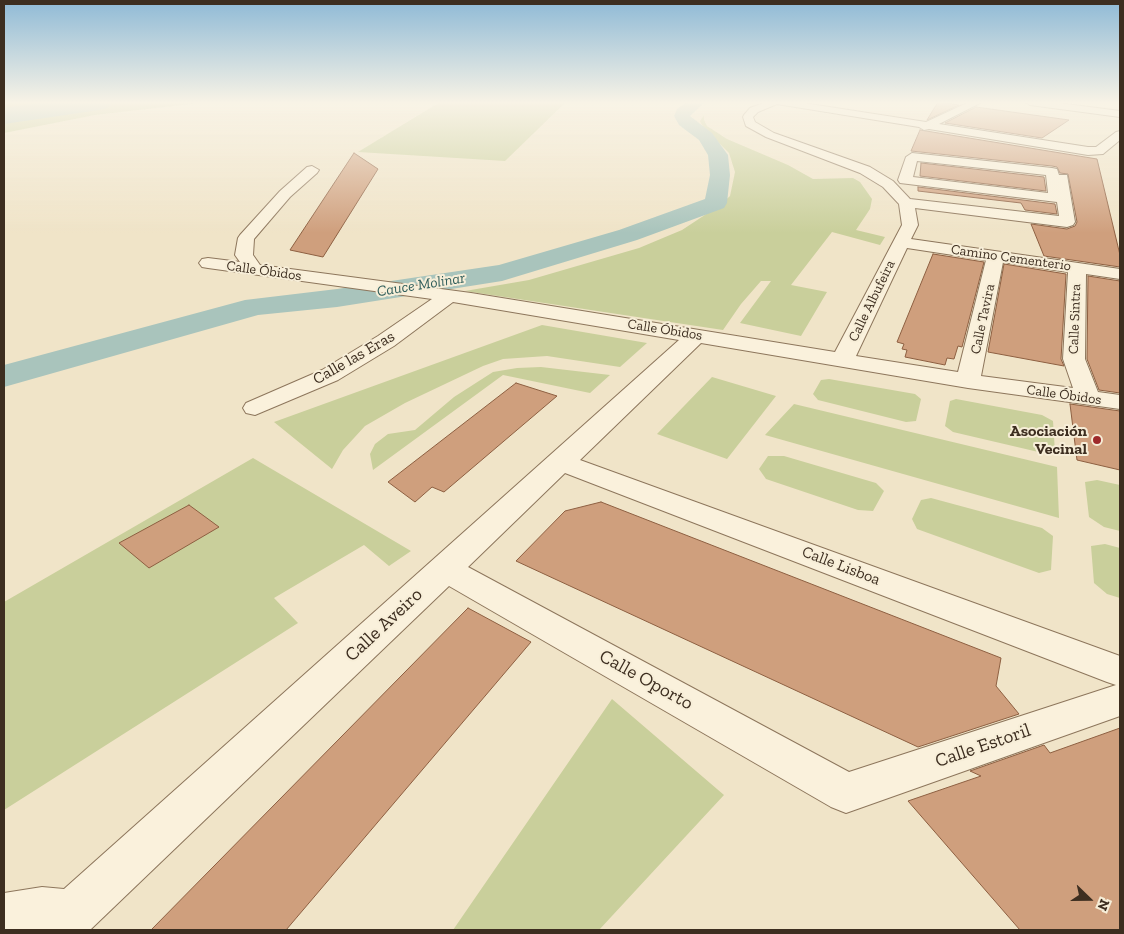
<!DOCTYPE html>
<html>
<head>
<meta charset="utf-8">
<style>
  body { margin:0 }
  #map { position:relative; width:1124px; height:934px; overflow:hidden; background:#f0e4c8; font-family:"Zilla Slab",serif }
  canvas { display:block }
  .frame { position:absolute; inset:0; border:5px solid #3d2e20; pointer-events:none }
  .north { position:absolute; left:1064px; top:874px; width:50px; height:50px; -webkit-text-stroke:4px #f7eed8; paint-order:stroke; rotate:112deg; font-size:14px; font-weight:700; line-height:20px; text-align:center; color:#3d2e20 }
  .north::after { content:''; display:block; margin:auto; width:18px; height:22px; background:#3d2e20; clip-path:polygon(50% 0,100% 100%,50% 72%,0 100%) }
</style>
</head>
<body>
<div id="map">
<canvas width="1124" height="934"></canvas>
<div class="frame"></div>
<div class="north">N</div>
</div>
<script>
const ctx = document.querySelector('canvas').getContext('2d');
ctx.lineJoin = 'round';
function paint(path, color) { ctx.fillStyle = color; ctx.fill(path, 'evenodd'); }
const shape = rows => new Path2D(rows.map(r => 'M' + r).join(''));
function stroke(path, color, width, dash) { ctx.strokeStyle = color; ctx.lineWidth = width; ctx.lineCap = dash ? 'butt' : 'round'; ctx.setLineDash(dash || []); ctx.stroke(path); }
function label(font, color, halo, rows, align = 'center') {
  ctx.font = font + ' "Zilla Slab",serif'; ctx.lineWidth = 4; ctx.setLineDash([]); ctx.textBaseline = 'middle'; ctx.strokeStyle = halo; ctx.fillStyle = color; for (const [text, x, y, turn = 0] of rows) {
    ctx.save(); ctx.translate(x, y); ctx.rotate((+turn || 0) * Math.PI / 180); ctx.textAlign = isNaN(turn) ? turn : align; if (halo) ctx.strokeText(text, 0, 0); ctx.fillText(text, 0, 0); ctx.restore();
  }
}
const green = shape([
  [18,102,208,102,95,115,4,133,4,104],
  [440,102,566,102,505,161,358,152],
  [704,115,704,120,707,126,727,139,788,165,813,179,853,178,860,182,872,199,870,209,856,230,885,237,880,245,832,232,791,285,827,292,801,336,740,323,771,281,761,281,741,304,723,330,465,291,529,280,639,248,682,230,720,205,730,196,735,172,729,153,703,127,700,121],
  [542,325,647,343,620,367,547,356,503,359,483,366,405,403,365,426,343,450,332,469,274,422],
  [541,367,610,375,590,393,503,375,373,470,370,454,375,444,388,434,415,430,454,397,493,372,517,368],
  [712,377,776,396,727,459,657,434],
  [829,379,915,394,921,399,916,421,906,422,818,400,813,394,821,380],
  [956,399,1042,415,1053,421,1055,452,1047,454,953,432,945,426,950,401],
  [794,404,1057,467,1059,518,765,435],
  [768,456,784,456,876,483,884,491,873,511,858,510,766,479,759,469],
  [253,458,411,551,389,566,364,545,274,598,298,623,4,810,4,602],
  [1097,480,1120,485,1120,531,1104,527,1089,517,1085,482],
  [931,498,1042,528,1053,536,1051,570,1039,573,917,529,912,519,921,500],
  [1105,544,1120,548,1120,598,1107,594,1094,583,1091,546],
  [612,699,724,795,599,930,453,930]
]);
const canal = shape([
  [687,102,705,102,690,116,712,133,728,155,730,175,727,203,724,208,637,240,502,281,337,307,258,315,4,387,4,365,245,300,337,289,499,265,619,230,705,199,710,175,708,155,699,140,679,125,674,116,677,109,687,102]
]);
const river = shape([
  [44,102,112,102,108,108,99,110,4,124,4,108,44,102]
]);
const building = shape([
  [938,102,940,102,959,105,927,120,938,102],
  [976,107,1069,120,1042,138,945,123,976,107],
  [920,130,1097,159,1120,255,1120,267,1044,256,1031,224,1067,229,1075,226,1077,222,1068,174,1060,173,1057,167,1052,166,911,151,920,130],
  [354,153,378,169,323,257,290,250,354,153],
  [921,163,1044,177,1046,191,920,176,921,163],
  [918,187,1055,204,1057,214,1025,210,1021,203,918,191,918,187],
  [933,254,984,262,962,347,958,346,954,359,947,358,945,365,905,357,907,350,902,349,904,344,897,342,933,254],
  [1004,264,1066,274,1061,359,1064,366,988,352,1004,264],
  [1088,276,1120,281,1120,393,1099,390,1087,359,1088,276],
  [516,383,557,396,444,492,432,487,415,502,388,482,516,383],
  [1070,404,1120,411,1120,470,1077,460,1070,404],
  [601,502,1001,658,996,686,1019,714,918,747,516,561,565,511,601,502],
  [189,505,219,527,149,568,119,543,189,505],
  [468,608,531,642,286,930,151,930,468,608],
  [1120,728,1120,930,1020,930,908,801,981,776,970,771,1044,745,1050,753,1120,728]
]);
const minor = shape([
  [766,102,797,102,926,122,969,102,982,102,939,124,1088,147,1096,147,1116,132,1120,131,1120,140,1103,154,1088,155,929,129,924,130,919,127,777,104,758,112,753,117,755,122,774,133,870,167,893,181,910,199,1059,216,1057,202,900,183,898,180,906,157,912,153,1052,168,1057,169,1059,175,1067,175,1075,222,1073,225,1067,227,915,208,918,225,911,239,1120,269,1120,279,1086,274,1085,359,1098,392,1120,395,1120,409,968,388,701,343,580,460,1120,656,1120,716,846,813,831,807,449,586,90,930,4,930,4,893,42,887,64,889,679,340,453,302,394,346,338,380,255,415,246,413,243,408,246,403,322,370,378,336,432,299,208,268,202,267,199,263,202,259,208,258,240,262,235,255,238,238,240,235,280,191,307,167,312,166,319,170,317,173,290,197,254,239,253,255,260,265,471,293,835,352,902,225,899,204,883,187,860,173,766,137,746,126,743,117,744,115,750,108,766,102],
  [917,161,1046,175,1048,193,913,177,917,161],
  [907,248,986,260,958,372,856,356,907,248],
  [1003,262,1068,272,1063,359,1073,388,981,376,1003,262],
  [565,473,1107,682,1116,685,849,772,468,567,565,473],
  [1025,102,1051,102,1120,111,1120,117,1030,105,1025,102]
]);
const markers = [
  [1097,440,5,"#9e2a2b"]
];
const farStreetnames = [
  ["Camino Cementerio",1011,258,8],
  ["Calle Óbidos",264,271,8],
  ["Calle Albufeira",872,301,-64],
  ["Calle Tavira",983,319,-78],
  ["Calle Sintra",1075,319,-88],
  ["Calle Óbidos",665,330,9],
  ["Calle Óbidos",1064,395,8]
];
const farWaternames = [
  ["Cauce Molinar",421,285,-9]
];
const streetNames = [
  ["Calle las Eras",354,358,-30],
  ["Calle Lisboa",841,566,21]
];
const poiNames = [
  ["Asociación",1087,431],
  ["Vecinal",1087,449]
];
const nearStreetnames = [
  ["Calle Aveiro",384,625,-43],
  ["Calle Oporto",646,680,29],
  ["Calle Estoril",983,746,-19]
];
paint(green, '#c9cf9b');
paint(canal, '#a9c4bc');
paint(river, '#a9c4bc');
paint(building, '#cf9f7d');
stroke(building, '#8d5f41', 1);
stroke(minor, '#8d765c', 2);
paint(minor, '#faf1dc');
const sky = ctx.createLinearGradient(0, 0, 0, 233);
sky.addColorStop(0, '#8fbad6');
sky.addColorStop(0.44, '#f8f3e6');
sky.addColorStop(1, '#f8f3e600');
ctx.fillStyle = sky;
ctx.fillRect(0, 0, 1124, 233);
for (const [x, y, r, color] of markers) { const dot = new Path2D(); dot.arc(x, y, r, 0, 2 * Math.PI); ctx.fillStyle = color; ctx.fill(dot); stroke(dot, '#f7eed8', 2); }
label('14px', '#3d2e20', '#f7eed8', farStreetnames);
label('italic 15px', '#2f5d5a', '#f7eed8', farWaternames);
label('16px', '#3d2e20', '#f7eed8', streetNames);
label('bold 16px', '#3d2e20', '#f7eed8', poiNames, 'right');
label('19px', '#3d2e20', '#f7eed8', nearStreetnames);
</script>
</body>
</html>
